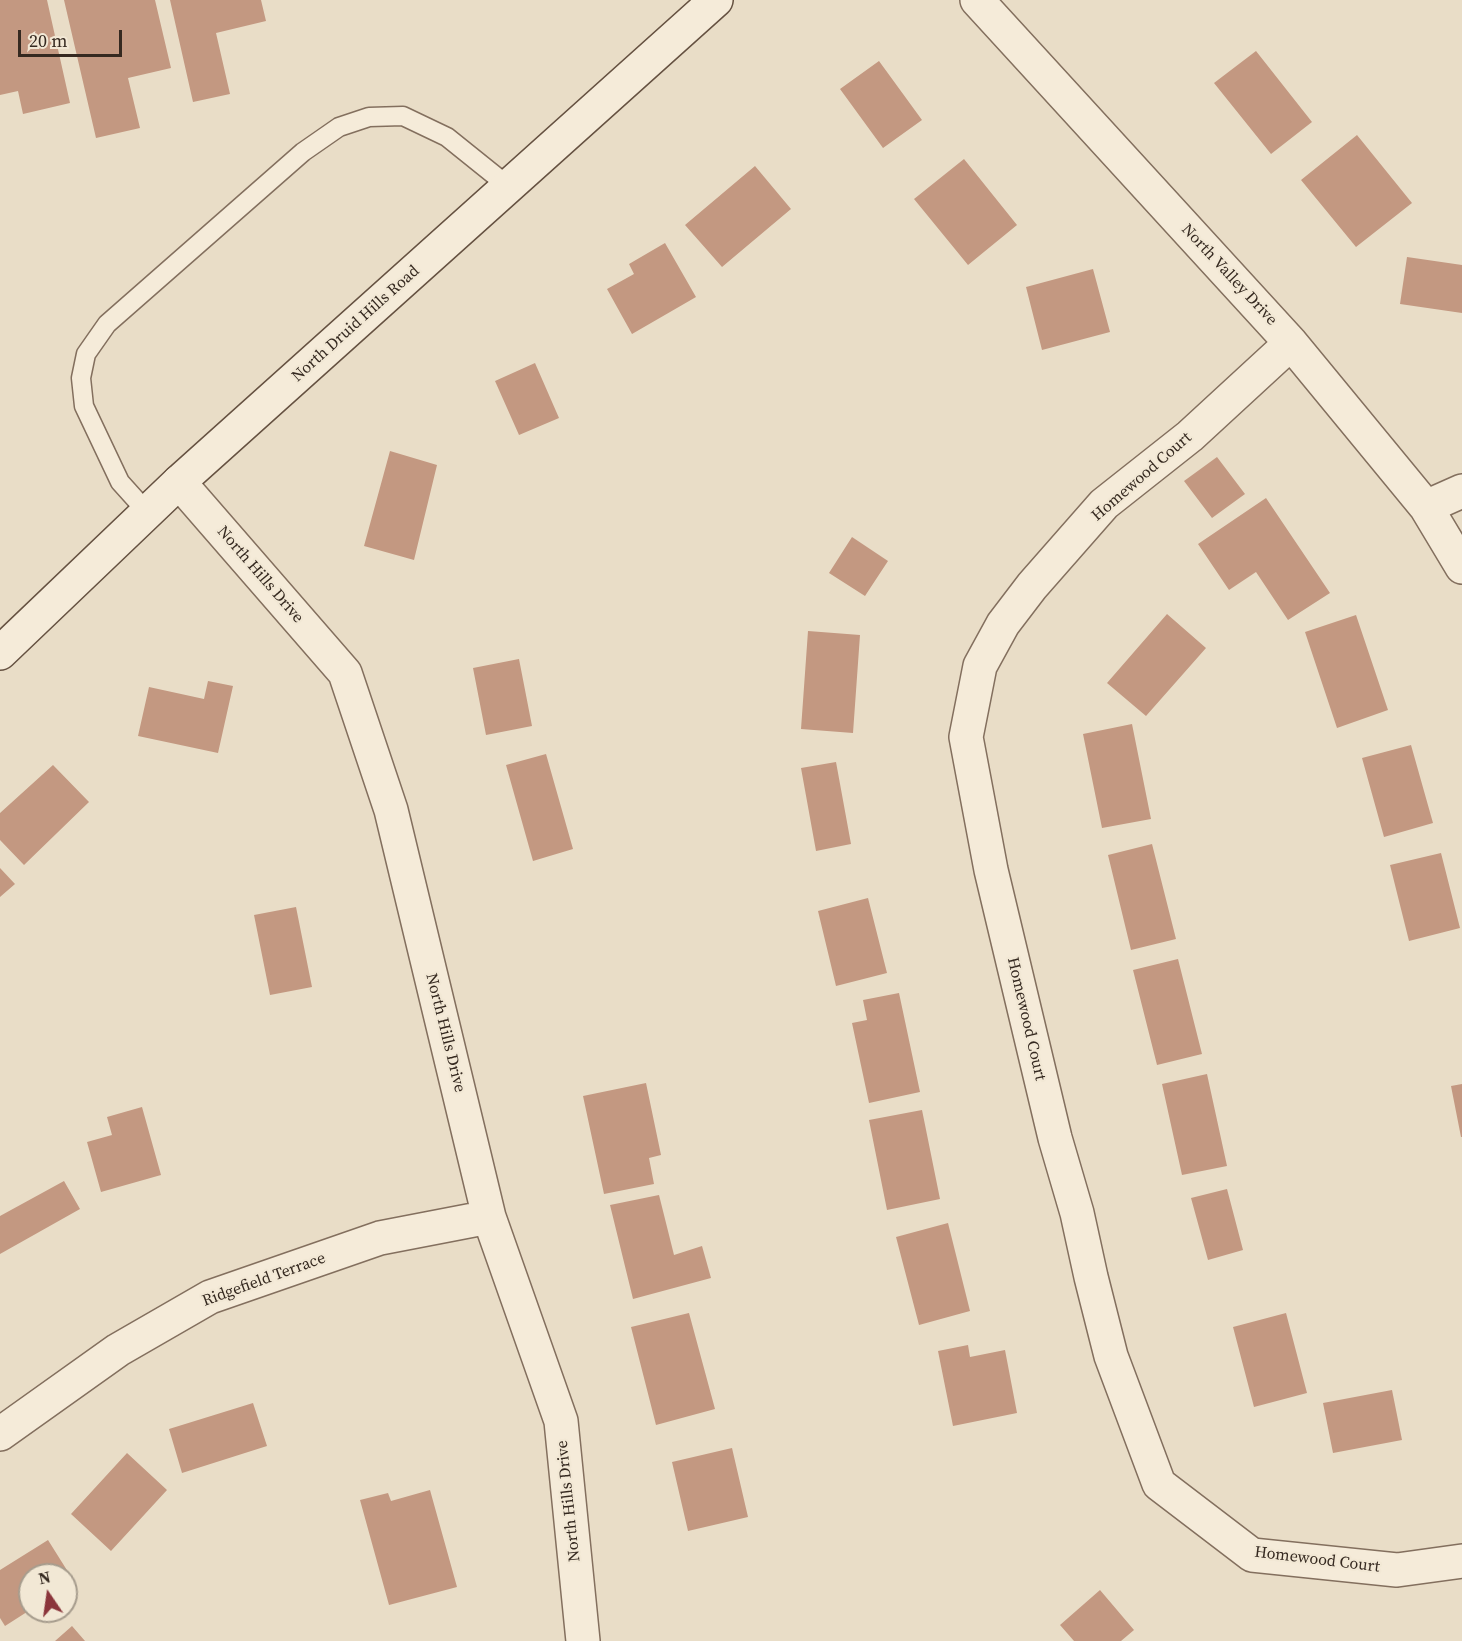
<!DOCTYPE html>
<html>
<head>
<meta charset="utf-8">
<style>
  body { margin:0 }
  #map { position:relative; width:1462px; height:1641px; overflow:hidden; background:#e9ddc7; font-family:"Source Serif 4",serif }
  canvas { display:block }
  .north { position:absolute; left:18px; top:1563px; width:60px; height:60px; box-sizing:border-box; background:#f2e8d5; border:2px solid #a69c8d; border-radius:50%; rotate:347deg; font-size:16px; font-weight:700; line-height:24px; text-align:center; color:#352920 }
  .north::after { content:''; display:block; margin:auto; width:21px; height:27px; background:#8b353b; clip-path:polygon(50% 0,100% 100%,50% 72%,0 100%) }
  .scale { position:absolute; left:18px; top:30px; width:104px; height:27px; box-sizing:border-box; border:3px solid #352920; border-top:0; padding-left:8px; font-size:18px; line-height:21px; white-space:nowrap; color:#352920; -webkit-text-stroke:4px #f2e8d5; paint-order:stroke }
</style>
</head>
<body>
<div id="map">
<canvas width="1462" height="1641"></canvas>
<div class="north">N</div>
<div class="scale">20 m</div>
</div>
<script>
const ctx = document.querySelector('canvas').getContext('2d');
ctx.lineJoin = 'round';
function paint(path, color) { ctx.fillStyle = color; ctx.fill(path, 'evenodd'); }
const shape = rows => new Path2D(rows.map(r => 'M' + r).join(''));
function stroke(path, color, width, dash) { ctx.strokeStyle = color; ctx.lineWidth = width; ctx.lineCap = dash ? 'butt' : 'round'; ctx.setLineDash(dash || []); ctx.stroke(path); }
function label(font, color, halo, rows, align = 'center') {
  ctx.font = font + ' "Source Serif 4",serif'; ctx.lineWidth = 4.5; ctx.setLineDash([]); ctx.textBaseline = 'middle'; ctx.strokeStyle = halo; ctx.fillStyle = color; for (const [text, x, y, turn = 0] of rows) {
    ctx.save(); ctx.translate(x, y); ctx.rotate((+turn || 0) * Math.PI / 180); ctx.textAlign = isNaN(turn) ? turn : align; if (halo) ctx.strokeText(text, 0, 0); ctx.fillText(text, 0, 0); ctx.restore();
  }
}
const building = shape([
  [0,0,47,0,70,103,23,114,18,91,0,95],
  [64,0,155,0,171,68,128,78,140,128,96,138],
  [170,0,261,0,266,21,216,33,230,94,193,102],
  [1256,51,1312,122,1271,154,1214,83],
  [879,61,922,120,883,148,840,89],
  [1357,135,1412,203,1356,247,1301,180],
  [964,159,1017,225,968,265,914,199],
  [755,166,791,209,722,267,685,225],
  [665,243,696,297,632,334,607,289,634,274,629,264],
  [1407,257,1462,265,1462,313,1400,304],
  [1093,269,1110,332,1042,350,1026,287],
  [535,363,559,418,519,435,495,381],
  [390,451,437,465,414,560,364,546],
  [1217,457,1245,494,1212,518,1184,481],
  [1266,498,1330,593,1288,620,1256,572,1229,590,1198,544],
  [852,537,888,561,865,596,829,573],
  [1167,614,1206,648,1146,716,1107,683],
  [1356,615,1388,710,1337,728,1305,632],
  [808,631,860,635,853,733,801,729],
  [519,659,532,726,486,735,473,668],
  [208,681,233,686,218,753,138,736,149,687,204,699],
  [1132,724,1151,819,1102,828,1083,734],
  [1411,745,1433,823,1384,837,1362,758],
  [546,754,573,849,533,861,506,765],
  [836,762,851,844,816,851,801,768],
  [53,765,89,802,24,865,0,840,0,813],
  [1152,844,1176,939,1131,950,1108,855],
  [1441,853,1460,928,1409,941,1390,865],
  [0,868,15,884,0,897],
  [868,898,887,973,836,986,818,911],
  [296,907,312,987,270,995,254,915],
  [1178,959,1202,1054,1157,1065,1133,970],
  [899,993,920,1092,869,1103,852,1023,867,1020,863,1000],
  [1207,1074,1227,1166,1182,1175,1162,1084],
  [646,1083,661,1155,649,1158,654,1184,604,1194,583,1096],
  [1462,1084,1462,1137,1461,1137,1451,1086],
  [142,1107,161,1175,101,1192,87,1142,112,1135,107,1117],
  [922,1110,940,1199,887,1210,869,1120],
  [64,1181,80,1209,0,1254,0,1216],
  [1227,1189,1243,1250,1208,1260,1191,1198],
  [659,1195,674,1255,702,1246,711,1278,633,1299,610,1205],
  [948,1223,970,1311,919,1325,896,1237],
  [689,1313,715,1409,656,1425,631,1327],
  [1286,1313,1307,1393,1254,1407,1233,1327],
  [968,1345,970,1357,1005,1350,1017,1413,953,1426,938,1351],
  [1392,1390,1402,1440,1333,1453,1323,1403],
  [253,1403,267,1446,182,1473,169,1429],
  [732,1448,748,1517,688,1531,672,1462],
  [127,1453,167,1490,111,1551,71,1514],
  [430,1490,457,1587,389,1605,360,1500,388,1493,391,1501],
  [48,1540,75,1583,66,1588,66,1575,30,1575,30,1610,5,1626,0,1618,0,1570],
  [1100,1590,1134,1630,1121,1641,1074,1641,1060,1625],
  [72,1626,85,1641,55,1641]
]);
const lane = shape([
  [147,512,120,482,84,406,81,378,86,354,107,324,303,152,339,127,369,117,403,116,447,137,508,186]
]);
const street = shape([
  [977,0,1291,343,1426,507,1462,567],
  [1291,343,1190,436,1104,504,1032,586,1003,624,980,666,966,737,991,870,1055,1138,1077,1213,1091,1277,1111,1356,1159,1484,1252,1555,1397,1570,1462,1561],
  [179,482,345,673,391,810,489,1217,561,1421,583,1641],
  [1426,507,1462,491],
  [0,1434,118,1350,210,1297,380,1238,489,1217]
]);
const secondary = shape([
  [0,653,179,482,716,0]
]);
const streetNames = [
  ["North Valley Drive",1229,275,47],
  ["North Druid Hills Road",356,324,-42],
  ["Homewood Court",1142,477,-41],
  ["North Hills Drive",260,575,49],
  ["Homewood Court",1026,1019,77],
  ["North Hills Drive",445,1033,76],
  ["Ridgefield Terrace",264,1280,-20],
  ["North Hills Drive",569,1501,-96],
  ["Homewood Court",1317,1560,7]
];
paint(building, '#c39881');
stroke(lane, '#836f5e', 21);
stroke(street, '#836f5e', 36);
stroke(secondary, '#655141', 36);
stroke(lane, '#f5ebd9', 18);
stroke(street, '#f5ebd9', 33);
stroke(secondary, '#f5ebd9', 33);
label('16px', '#352920', '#f2e8d5', streetNames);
</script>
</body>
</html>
